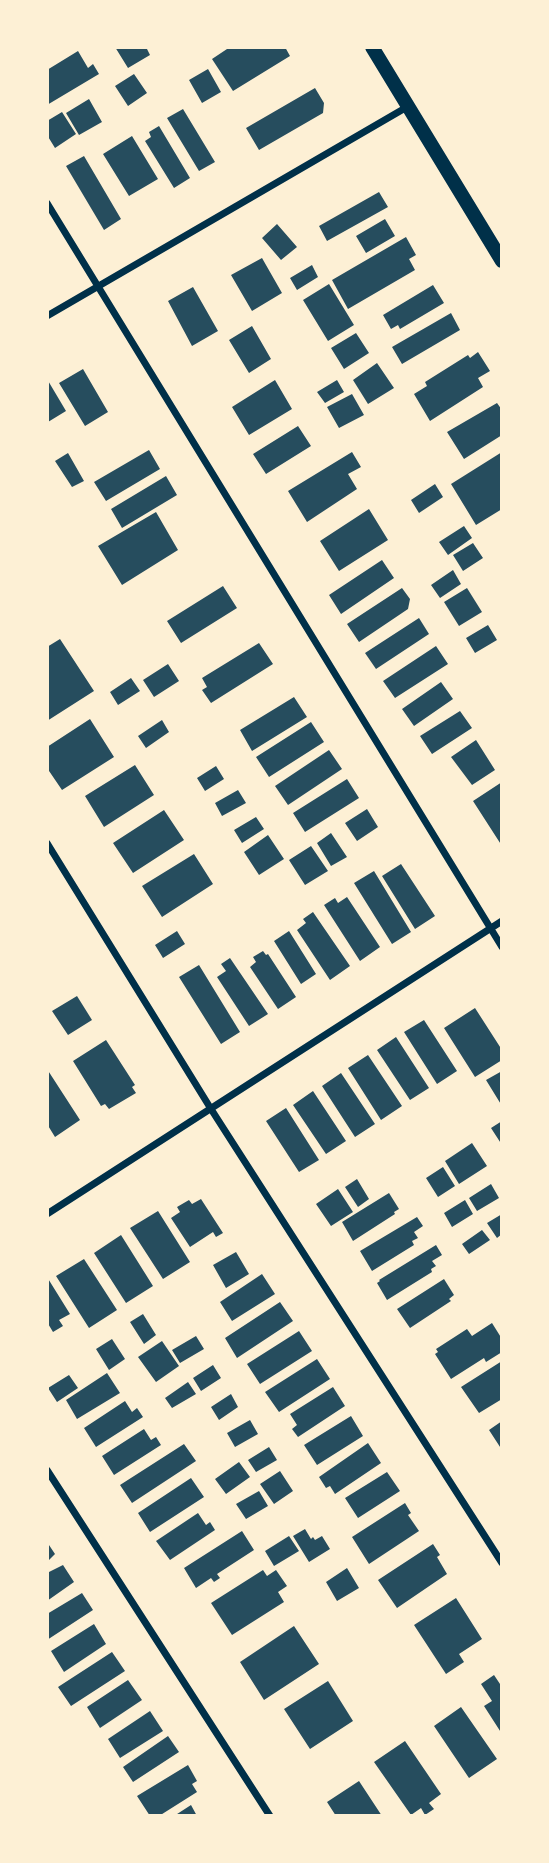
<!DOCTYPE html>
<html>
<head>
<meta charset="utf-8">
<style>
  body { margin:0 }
  #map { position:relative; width:549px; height:1863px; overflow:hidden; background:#fdf0d5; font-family:Cabin,sans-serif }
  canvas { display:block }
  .frame { position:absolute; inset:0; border:49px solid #fdf0d5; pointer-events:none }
</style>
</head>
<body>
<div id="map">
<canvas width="549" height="1863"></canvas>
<div class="frame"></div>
</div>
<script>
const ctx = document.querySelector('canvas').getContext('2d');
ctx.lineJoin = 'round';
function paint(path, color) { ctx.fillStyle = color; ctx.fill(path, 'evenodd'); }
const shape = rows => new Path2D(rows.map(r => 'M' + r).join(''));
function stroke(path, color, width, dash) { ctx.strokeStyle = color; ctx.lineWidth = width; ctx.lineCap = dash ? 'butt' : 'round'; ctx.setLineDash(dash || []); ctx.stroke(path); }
const building = shape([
  [115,47,146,47,150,55,128,68],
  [230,47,285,47,290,56,233,91,212,59],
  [78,51,88,68,93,64,99,74,47,105,47,70],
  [208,69,221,92,202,103,189,80],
  [134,74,147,93,128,106,115,86],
  [315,88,324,103,323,113,259,150,246,128],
  [89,99,102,122,79,135,66,113],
  [183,109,215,162,199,171,167,118],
  [62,112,76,134,55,148,47,135,47,121],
  [159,126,190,178,174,188,145,141,151,137,149,132],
  [132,136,158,179,129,196,103,154],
  [84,156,121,219,104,230,66,166],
  [379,192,388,207,327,241,319,226],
  [385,219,395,236,366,253,356,236],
  [277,224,297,247,281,260,262,238],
  [406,237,416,255,409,259,415,270,348,309,332,280],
  [262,258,282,293,252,311,231,275],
  [312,265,318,277,297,290,290,278],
  [329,284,354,325,328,341,303,300],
  [433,285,444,303,400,329,398,325,391,329,383,315],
  [193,287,218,331,192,346,168,301],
  [451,313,460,330,402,364,392,347],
  [252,326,271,359,249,373,229,340],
  [356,333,369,353,344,369,331,348],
  [478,352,490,371,478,378,483,387,430,421,414,394,427,386,425,382,468,355,470,358],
  [377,363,394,388,368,404,353,380],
  [83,369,108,412,85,426,59,383],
  [47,379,66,411,48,422,47,420],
  [275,380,292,409,249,435,232,407],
  [337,380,344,392,325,403,317,392],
  [352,394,364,415,339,428,327,407],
  [497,403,502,410,502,435,464,459,447,432],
  [298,426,311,446,266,474,253,454],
  [149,450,160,469,106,501,94,482],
  [352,452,361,467,348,474,357,489,307,522,288,491],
  [502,452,502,509,476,525,451,484],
  [68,453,84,481,72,487,55,461],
  [166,476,177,495,122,528,111,509],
  [435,484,443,497,419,513,411,500],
  [369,509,388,540,339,571,320,541],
  [156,512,178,550,122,585,98,546],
  [464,526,472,538,448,555,439,542],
  [473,543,483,558,463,571,453,555],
  [382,560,394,578,341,614,329,595],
  [453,570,461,584,440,598,431,585],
  [223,586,237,608,181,643,167,621],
  [402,588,410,599,408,609,359,642,347,624],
  [467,588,482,612,459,626,444,602],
  [419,618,429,634,376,669,365,653],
  [488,625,497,640,475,653,466,638],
  [60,639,94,691,47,721,47,647],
  [259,643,273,664,211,703,202,690,207,687,202,678],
  [436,646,448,664,395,698,383,681],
  [168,664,179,681,154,697,143,680],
  [131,678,140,691,118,705,110,692],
  [441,682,453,699,414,726,402,709],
  [294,697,307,717,252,751,240,730],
  [460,711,472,728,432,754,420,736],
  [90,719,114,757,62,790,47,768,47,747],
  [162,720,169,732,146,748,138,736],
  [311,722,324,742,269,777,256,757],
  [476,740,495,770,472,785,451,757],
  [329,750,342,769,288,805,275,786],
  [135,765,154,795,104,827,85,796],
  [216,766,224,779,205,791,197,778],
  [347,779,359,798,305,832,293,813],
  [502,782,502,846,473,801],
  [238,790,246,803,222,816,215,803],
  [367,809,378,827,357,841,345,823],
  [164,810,184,840,133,873,113,843],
  [256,817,264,829,242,843,234,830],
  [331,833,347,857,331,866,317,843],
  [268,835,284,859,259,875,244,852],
  [311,846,328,871,305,885,289,860],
  [194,854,213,884,162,917,142,886],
  [401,864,435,916,415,929,382,876],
  [374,871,411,932,392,944,354,883],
  [347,897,380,947,360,961,324,905,335,898,338,903],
  [313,912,350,966,330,980,297,930,306,923,303,919],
  [177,931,185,944,163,958,155,945],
  [289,931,316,974,301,984,274,941],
  [263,951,266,955,268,954,296,997,278,1009,250,967,256,962,253,957],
  [230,958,268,1014,249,1026,217,977,226,971,221,964],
  [199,965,240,1032,221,1044,179,977],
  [77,996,92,1020,68,1035,52,1011],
  [475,1008,502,1050,502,1060,475,1077,444,1028],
  [424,1020,457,1071,437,1084,404,1032],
  [396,1037,429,1088,410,1100,377,1050],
  [106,1040,135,1085,132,1087,136,1093,109,1109,105,1104,101,1106,73,1061],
  [368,1055,402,1106,381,1120,348,1068],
  [47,1069,80,1120,55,1137,47,1124],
  [502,1071,502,1106,486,1080],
  [341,1073,375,1124,355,1137,322,1086],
  [313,1091,346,1141,326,1154,293,1105],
  [286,1108,319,1160,299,1172,266,1121],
  [502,1121,502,1145,491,1128],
  [472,1143,487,1166,459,1184,445,1161],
  [443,1167,455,1186,438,1197,426,1178],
  [357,1179,369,1199,358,1207,345,1187],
  [491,1184,499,1198,477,1211,469,1198],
  [338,1189,353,1212,331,1226,316,1204],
  [389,1193,399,1209,394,1212,395,1214,353,1241,342,1222],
  [201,1199,223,1233,216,1237,213,1232,190,1247,171,1218,180,1212,177,1207,189,1200,192,1204],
  [465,1200,473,1214,452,1227,444,1213],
  [158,1211,190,1262,163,1279,130,1228],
  [502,1214,502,1234,497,1238,487,1223],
  [417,1217,423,1226,414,1232,418,1238,412,1241,414,1245,372,1271,360,1251],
  [482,1230,490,1240,469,1254,462,1244],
  [121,1235,153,1286,126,1303,94,1253],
  [436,1245,442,1255,432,1261,436,1266,431,1269,432,1272,387,1300,377,1283,380,1281,379,1280],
  [236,1252,249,1274,226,1288,213,1265],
  [84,1259,117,1310,89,1328,56,1276],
  [262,1274,275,1294,232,1321,220,1302],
  [47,1277,70,1314,59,1320,63,1326,53,1332,47,1322],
  [444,1279,454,1295,449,1299,451,1301,410,1328,397,1309],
  [280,1302,293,1321,237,1358,225,1338],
  [143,1314,156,1335,144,1344,130,1322],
  [492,1323,502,1339,502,1352,486,1362,484,1358,451,1379,435,1354,438,1352,436,1349,467,1329,472,1336],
  [299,1331,312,1351,260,1384,247,1364],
  [196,1336,204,1349,180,1363,172,1350],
  [112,1339,125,1359,109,1370,96,1349],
  [162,1341,179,1366,156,1382,138,1357],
  [317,1359,330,1379,279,1412,265,1392],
  [502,1361,502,1399,479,1413,461,1387],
  [213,1365,221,1378,201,1391,193,1378],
  [107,1373,120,1393,77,1419,66,1400],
  [69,1375,78,1388,57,1402,48,1388],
  [188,1382,196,1394,172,1408,165,1398],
  [333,1387,345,1406,298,1437,292,1429,297,1425,290,1414],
  [231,1394,238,1407,219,1420,211,1407],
  [125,1401,132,1412,137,1408,143,1417,96,1447,84,1428],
  [351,1416,363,1436,317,1465,304,1445],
  [250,1420,258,1434,235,1447,227,1433],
  [502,1421,502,1450,489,1430],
  [144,1429,151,1440,156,1437,161,1445,114,1475,102,1456],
  [368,1443,381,1463,335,1494,330,1486,326,1488,319,1477],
  [184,1444,196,1461,132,1503,120,1485],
  [269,1447,277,1460,256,1472,248,1460],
  [239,1462,250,1477,226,1494,215,1479],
  [280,1471,293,1491,274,1504,260,1484],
  [387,1472,400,1491,358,1518,345,1498],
  [191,1478,204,1497,150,1532,138,1513],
  [259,1491,268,1506,246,1519,236,1504],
  [405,1503,411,1513,408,1515,419,1531,369,1564,352,1537],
  [198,1513,206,1525,210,1522,215,1530,170,1560,156,1541],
  [305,1529,311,1539,313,1537,315,1540,322,1536,330,1549,309,1562,293,1536],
  [242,1531,254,1550,217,1574,220,1578,214,1582,211,1578,196,1588,184,1568],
  [289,1536,299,1551,274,1566,265,1551],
  [47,1542,55,1554,47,1562],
  [433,1544,440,1555,437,1557,447,1574,397,1608,378,1580],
  [63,1565,74,1582,47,1601,47,1573],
  [347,1568,359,1588,337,1601,326,1582],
  [263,1570,267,1576,276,1570,287,1586,278,1592,284,1602,232,1635,211,1603],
  [82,1593,93,1610,47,1640,47,1614],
  [456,1598,482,1639,459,1654,464,1662,446,1674,414,1625],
  [94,1624,106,1644,64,1672,51,1651],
  [294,1626,319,1664,264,1700,240,1662],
  [112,1652,125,1671,71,1706,58,1687],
  [494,1675,502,1687,502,1734,484,1706,492,1701,481,1684],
  [128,1680,142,1700,100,1728,87,1707],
  [328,1681,353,1721,310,1749,284,1709],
  [461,1707,497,1759,469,1778,434,1726],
  [150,1711,163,1731,120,1758,108,1739],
  [168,1736,179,1752,133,1782,123,1767],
  [405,1741,441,1794,429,1803,434,1809,425,1815,421,1808,411,1815,374,1762],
  [188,1765,197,1781,192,1784,197,1792,159,1816,150,1816,137,1796],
  [359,1781,382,1816,336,1816,327,1802],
  [191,1805,197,1816,174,1816]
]);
const minor = shape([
  [47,203,502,947],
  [47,316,407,107],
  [47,843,211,1109,502,1563],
  [47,1214,502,921],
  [47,1470,270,1816]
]);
const secondary = shape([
  [372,47,502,261]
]);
paint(building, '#264d5e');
stroke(minor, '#003049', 7);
stroke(secondary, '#003049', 14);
</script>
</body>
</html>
